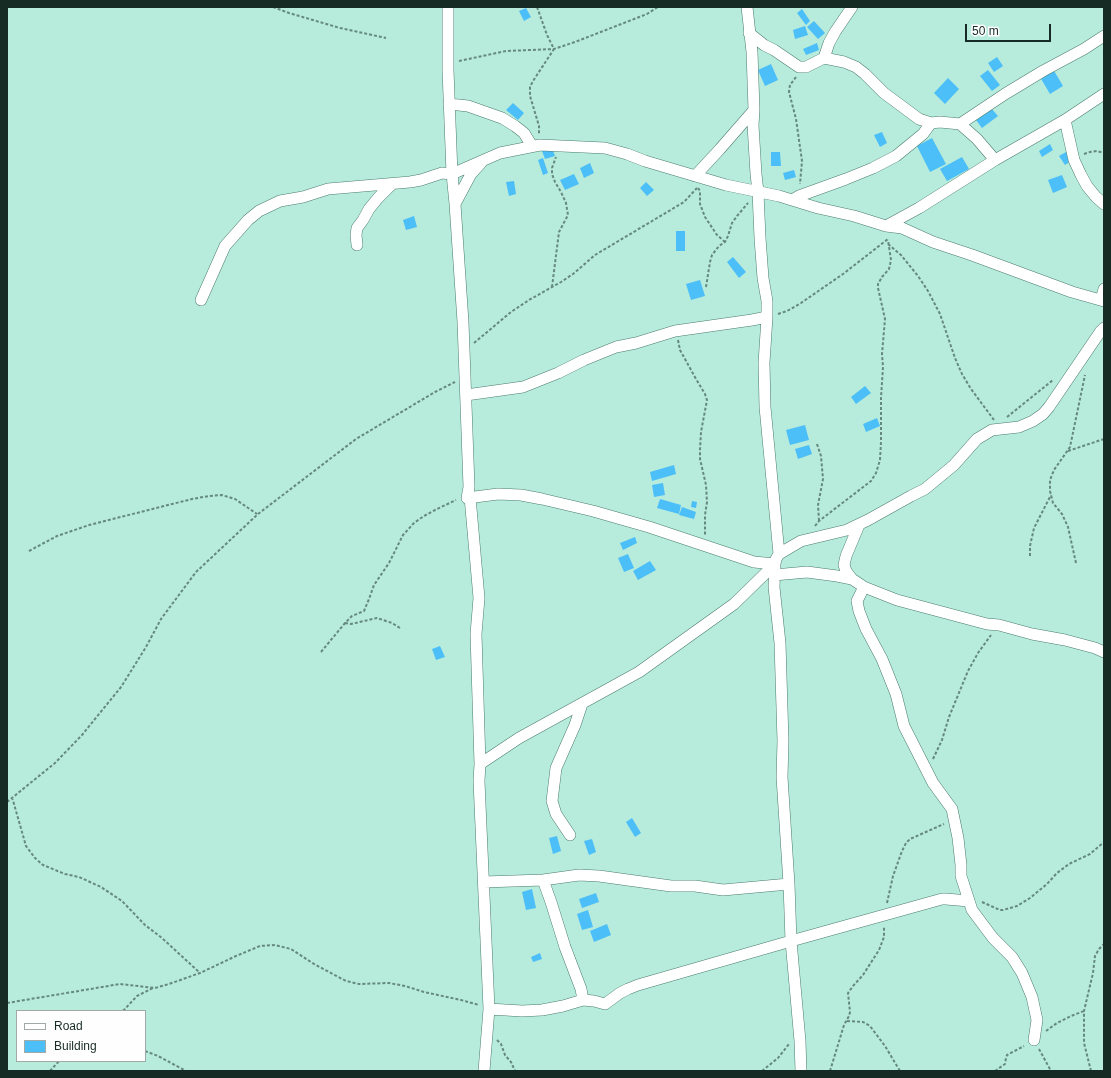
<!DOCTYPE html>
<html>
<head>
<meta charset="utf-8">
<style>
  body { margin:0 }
  #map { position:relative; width:1111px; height:1078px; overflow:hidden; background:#b7ebdb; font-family:Helvetica,sans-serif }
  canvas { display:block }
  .frame { position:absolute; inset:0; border:8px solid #172b25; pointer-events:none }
  .legend { position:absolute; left:16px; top:1010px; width:130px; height:52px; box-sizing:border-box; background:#fefefe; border:1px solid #a2aaa7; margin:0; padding:5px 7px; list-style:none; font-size:12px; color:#172b25 }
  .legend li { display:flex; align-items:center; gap:8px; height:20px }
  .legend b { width:20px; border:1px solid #a2aaa7 }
  .scale { position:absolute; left:965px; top:24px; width:86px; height:18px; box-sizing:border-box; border:2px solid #172b25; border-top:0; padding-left:5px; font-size:12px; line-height:14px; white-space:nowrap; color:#172b25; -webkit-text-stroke:3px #fefefe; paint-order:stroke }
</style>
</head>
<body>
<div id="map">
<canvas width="1111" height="1078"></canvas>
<div class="frame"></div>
<ul class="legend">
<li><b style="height:5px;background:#fff"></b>Road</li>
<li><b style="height:11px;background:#4cbff8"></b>Building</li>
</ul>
<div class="scale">50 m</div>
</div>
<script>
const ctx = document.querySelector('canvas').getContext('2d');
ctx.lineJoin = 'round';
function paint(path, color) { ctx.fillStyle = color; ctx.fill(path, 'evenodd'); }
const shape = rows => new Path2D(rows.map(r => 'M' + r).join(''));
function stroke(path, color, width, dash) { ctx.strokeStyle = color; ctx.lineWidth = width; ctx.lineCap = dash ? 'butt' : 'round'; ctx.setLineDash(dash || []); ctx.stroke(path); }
const building = shape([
  [526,8,531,17,524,21,519,11],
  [802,9,810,21,806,25,797,13],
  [814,21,825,33,818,39,807,27],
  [805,26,808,35,795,39,793,30],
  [817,43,819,50,806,55,803,49],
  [997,57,1003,66,994,72,988,63],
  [771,64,778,80,765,86,758,70],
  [1053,69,1063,86,1050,94,1040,77],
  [988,70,1000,85,992,91,980,76],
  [948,78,959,89,945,104,934,93],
  [513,103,524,113,518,120,506,110],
  [991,108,998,116,982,128,976,120],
  [882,132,887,143,880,147,874,135],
  [932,138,946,164,930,172,917,146],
  [1050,144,1053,150,1042,157,1039,151],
  [552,148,555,156,545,159,542,151],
  [771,152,780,152,781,166,771,166],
  [1066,152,1071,161,1065,165,1059,156],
  [962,157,969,169,947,181,940,169],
  [543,158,548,173,543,175,538,160],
  [590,163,594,173,584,178,580,168],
  [794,170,796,177,785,180,783,173],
  [574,174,579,184,565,190,560,180],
  [1062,175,1067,187,1053,193,1048,180],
  [514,181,516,194,509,196,506,182],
  [646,182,654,190,647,196,640,188],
  [414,216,417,227,406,230,403,220],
  [676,231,685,231,685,251,676,251],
  [733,257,746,272,739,278,727,262],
  [700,280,705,296,691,300,686,284],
  [865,386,871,393,856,404,851,397],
  [877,418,880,426,866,432,863,424],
  [805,425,809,440,790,445,786,430],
  [809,445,812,454,798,459,795,449],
  [674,465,676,474,652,481,650,472],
  [663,483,665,495,654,497,652,485],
  [660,499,681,505,679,514,657,508],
  [692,501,697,502,696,508,691,507],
  [682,507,696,512,694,519,679,515],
  [635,537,637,543,623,550,620,543],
  [628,554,634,568,624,572,618,558],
  [650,561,656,570,638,580,633,571],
  [440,646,445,657,436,660,432,649],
  [632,818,641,833,635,837,626,822],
  [557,836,561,851,553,854,549,838],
  [592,839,596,852,589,855,584,841],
  [532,889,536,908,526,910,522,892],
  [596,893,599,902,582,908,579,899],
  [588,910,593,927,582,930,577,914],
  [607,924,611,935,594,942,590,931],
  [540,953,542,959,533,962,531,957]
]);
const path = shape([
  [273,7,289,13,340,28,386,38],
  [537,7,547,35,554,49,533,81,530,87,530,96,539,126,539,134],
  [459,61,506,51,554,49,575,42,647,14,658,7],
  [796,77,790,85,789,92,796,119,802,161,800,184],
  [1084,154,1090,152,1097,151,1104,153],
  [698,188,700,191,700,204,705,217,717,235,725,242],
  [888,244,901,255,918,276,928,291,940,314,955,358,962,374,971,389,994,420],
  [552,287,559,232,568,215,566,203,561,192,555,182,552,174,552,168,556,157],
  [706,287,710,262,712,255,719,246,725,242,728,236,732,223,737,216,748,203],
  [778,314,787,311,801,303,843,274,888,239],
  [678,340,680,350,696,379,705,394,707,400,701,432,700,450,700,459,706,485,707,502,705,515,705,535],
  [474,343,511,312,529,300,561,282,573,274,595,255,684,202,697,188],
  [1007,417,1053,380],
  [817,444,821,456,823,479,818,505,819,521],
  [1068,451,1104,439],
  [815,526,819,521,871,481,876,473,880,460,881,442,881,398,883,367,882,354,885,319,878,288,878,284,882,277,889,269,890,265,891,260,888,240],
  [29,551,57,536,89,525,192,499,209,496,222,495,235,499,257,514],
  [1030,556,1030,546,1034,528,1051,495],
  [1076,563,1068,527,1062,514,1053,503,1050,491,1050,480,1054,470,1070,447,1085,375],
  [345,623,351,624,377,618,392,623,400,628],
  [321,652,345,623,352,616,364,611,369,599,374,585,389,563,403,535,414,523,424,516,437,509,456,500],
  [933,759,942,740,949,717,968,671,978,653,991,635],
  [12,797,26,846,35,858,43,865,65,874,79,877,101,887,122,901,145,925,162,938,200,973],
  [7,802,55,763,82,735,121,687,146,647,161,619,196,572,258,514,356,439,435,392,455,382],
  [982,902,1000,910,1003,910,1017,906,1030,898,1047,884,1057,873,1069,864,1090,854,1104,842],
  [887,903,893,876,902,851,906,843,910,839,944,824],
  [7,1003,120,984,155,988,169,984,200,973,236,956,260,946,275,945,291,949,314,964,346,981,359,984,389,983,405,986,424,992,461,1000,479,1005],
  [123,1011,137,996,153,988],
  [847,1021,863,1022,870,1026,885,1046,900,1071],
  [1046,1031,1057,1023,1071,1016,1084,1011],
  [497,1040,501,1044,505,1055,511,1062,515,1071],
  [1039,1049,1051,1071],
  [145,1051,158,1056,186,1071],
  [50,1071,59,1061],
  [762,1071,778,1058,789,1044],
  [830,1071,844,1025,849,1016,850,1012,848,993,853,986,863,975,879,950,884,937,884,927],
  [995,1071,1005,1064,1006,1058,1007,1055,1024,1046],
  [1091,1071,1084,1043,1084,1011,1093,973,1095,956,1099,949,1104,944]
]);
const minor = shape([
  [448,7,448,70,452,174,455,204,463,322,469,487,467,498,470,497,479,598,476,634,480,764,479,781,489,1009,484,1071],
  [747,7,752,52,754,110,753,125,756,174,758,192,760,238,763,278,767,301,767,317,764,363,765,407,779,554],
  [749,33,764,45,774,50,799,67,806,67,824,58,829,43,835,32,852,7],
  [824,58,844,62,856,67,865,74,884,93,919,119,931,123,940,122,960,124,977,139,995,160],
  [449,104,468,106,502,118,515,126,524,133,532,146],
  [1065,120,1074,160,1081,175,1087,186,1096,197,1104,204],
  [960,124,1005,94,1043,71,1084,49,1104,36],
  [695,176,720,149,754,110],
  [792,200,799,196,846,179,873,168,896,156,923,134,931,123],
  [455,204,471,174,481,163],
  [886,226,919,208,995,160,1065,120,1104,94],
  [357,245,356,235,357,228,363,220,369,209,378,198,392,184],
  [201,300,225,246,248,220,259,211,280,201,303,197,328,189,410,182,421,180,442,173,452,174,500,153,540,145,605,148,627,154,645,161,726,185,779,196,818,208,854,216,886,226,902,228,933,242,972,255,1072,292,1104,301],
  [1101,300,1104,289],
  [466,395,523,387,558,373,584,360,616,347,636,343,675,331,752,320,767,317],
  [467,498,498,494,521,495,542,499,593,511,649,527,754,562,775,564,774,587,780,643,783,741,782,777,789,884,791,941,800,1041,801,1071],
  [859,525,846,556,844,565,846,571,852,579,864,587,897,600,987,624,999,625,1032,634,1065,640,1095,648,1104,652],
  [774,575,807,572,837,576,852,579],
  [864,587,857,601,859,611,866,629,882,659,896,694,904,726,933,783,952,809,958,838,961,865,961,876,972,910,993,938,1012,957,1022,973,1032,997,1037,1020,1034,1040],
  [480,764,519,738,639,672,734,604,775,564,776,559,779,554,789,548,801,541,847,530,868,520,911,496,925,489,954,465,977,439,992,430,1019,427,1033,421,1043,414,1049,407,1100,332,1104,328],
  [570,835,556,814,552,801,556,768,575,725,582,704],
  [543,880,551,902,565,947,581,989,583,1000],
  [484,882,543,880,579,875,599,876,671,886,695,886,723,890,789,884],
  [489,1009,522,1011,542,1010,563,1006,583,1000,594,1001,605,1004,620,993,628,989,638,985,791,941,942,899,946,899,969,901]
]);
paint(building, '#4cbff8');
stroke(minor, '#4b7c6e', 12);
stroke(path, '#65897e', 2, [3, 2]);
stroke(minor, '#fff', 11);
</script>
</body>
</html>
